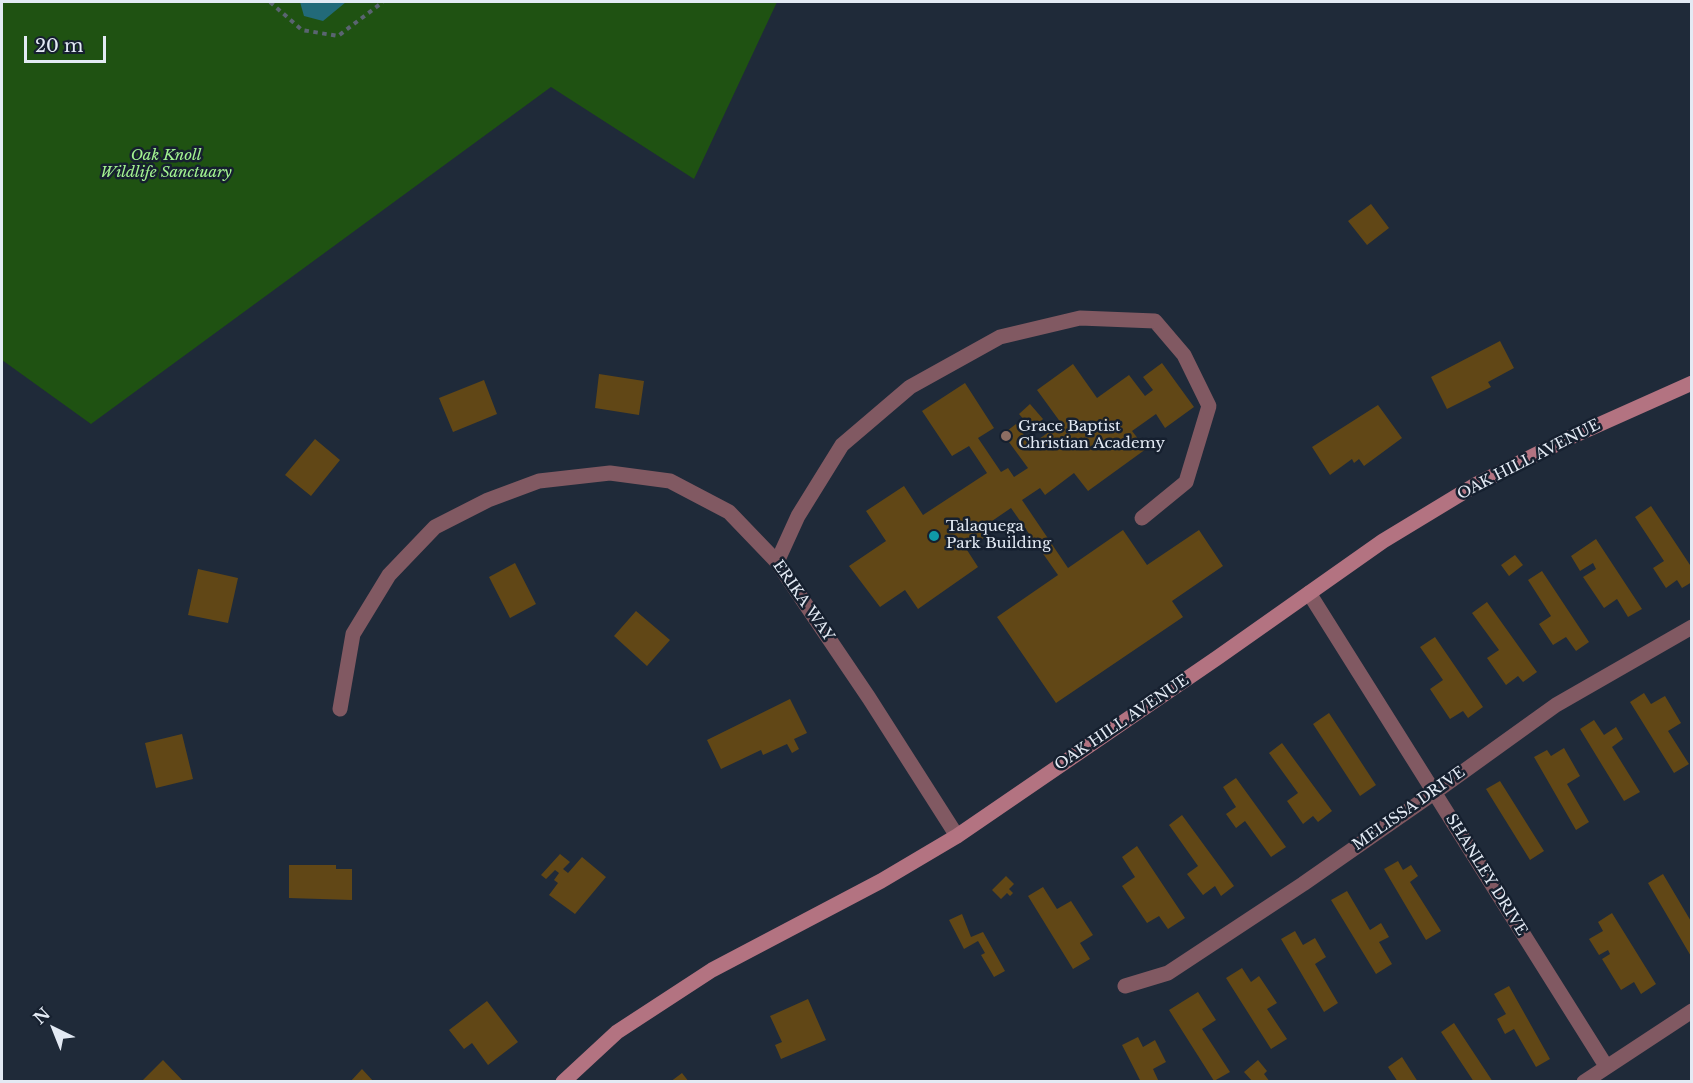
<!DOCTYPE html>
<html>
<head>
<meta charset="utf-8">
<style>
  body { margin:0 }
  #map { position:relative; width:1693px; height:1083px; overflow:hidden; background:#1f2a39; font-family:"Libre Baskerville",serif }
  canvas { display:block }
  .frame { position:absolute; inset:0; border:3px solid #e3eaf4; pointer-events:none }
  .north { position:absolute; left:24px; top:999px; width:60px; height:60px; -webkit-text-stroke:4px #16202f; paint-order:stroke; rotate:317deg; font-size:16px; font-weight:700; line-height:24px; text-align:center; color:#e3eaf4 }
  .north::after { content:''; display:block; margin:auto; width:21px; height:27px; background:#e3eaf4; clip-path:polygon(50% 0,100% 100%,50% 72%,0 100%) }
  .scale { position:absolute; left:24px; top:36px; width:82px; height:27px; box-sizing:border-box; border:3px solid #e3eaf4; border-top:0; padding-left:8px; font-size:18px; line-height:21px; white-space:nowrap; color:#e3eaf4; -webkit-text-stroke:4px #16202f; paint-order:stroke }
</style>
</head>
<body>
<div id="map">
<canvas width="1693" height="1083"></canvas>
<div class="frame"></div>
<div class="north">N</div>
<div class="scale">20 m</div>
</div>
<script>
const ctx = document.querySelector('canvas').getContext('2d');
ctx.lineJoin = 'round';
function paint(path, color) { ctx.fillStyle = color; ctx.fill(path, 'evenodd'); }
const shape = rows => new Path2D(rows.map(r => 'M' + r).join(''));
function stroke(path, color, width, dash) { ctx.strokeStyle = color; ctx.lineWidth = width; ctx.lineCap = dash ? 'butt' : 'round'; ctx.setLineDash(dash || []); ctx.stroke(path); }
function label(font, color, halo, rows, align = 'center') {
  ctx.font = font + ' "Libre Baskerville",serif'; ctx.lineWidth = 5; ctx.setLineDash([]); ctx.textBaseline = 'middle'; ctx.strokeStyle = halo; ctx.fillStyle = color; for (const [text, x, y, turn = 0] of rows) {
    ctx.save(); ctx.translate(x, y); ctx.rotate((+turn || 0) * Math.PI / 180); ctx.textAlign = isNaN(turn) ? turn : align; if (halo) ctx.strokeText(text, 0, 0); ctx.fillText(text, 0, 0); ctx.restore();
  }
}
const green = shape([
  [2,2,777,2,694,179,551,87,91,424,2,360]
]);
const water = shape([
  [300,2,346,2,323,21,304,16]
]);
const building = shape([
  [1371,204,1389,228,1367,245,1348,221],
  [1500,341,1514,368,1488,382,1491,387,1447,409,1431,377],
  [1162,363,1194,407,1165,428,1156,414,1132,431,1146,449,1088,491,1074,473,1045,495,1040,488,1022,500,1068,568,1123,530,1147,565,1199,530,1223,566,1172,601,1183,617,1056,703,997,617,1058,575,1011,508,992,521,997,528,967,550,978,567,918,609,905,590,880,607,849,566,886,541,866,511,904,486,923,515,987,473,969,446,952,456,922,411,965,383,994,428,978,438,1001,472,1008,468,1014,477,1028,468,1003,434,1016,424,1031,445,1061,423,1037,390,1073,364,1097,398,1129,375,1145,396,1153,390,1143,377],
  [599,374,644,381,639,415,595,408],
  [484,380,497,414,453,432,439,398],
  [1030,404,1043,419,1040,422,1043,426,1038,430,1034,426,1031,428,1019,414],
  [1378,405,1402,438,1364,466,1359,459,1354,463,1352,459,1330,475,1312,447],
  [315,439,340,460,311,496,285,475],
  [1651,506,1692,568,1692,582,1682,588,1677,580,1666,588,1653,568,1664,561,1635,517],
  [1596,539,1642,609,1628,617,1617,599,1604,608,1583,577,1596,569,1593,563,1580,571,1571,556],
  [1515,555,1523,565,1509,576,1501,565],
  [515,563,536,604,510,618,489,577],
  [198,569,238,578,228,623,188,615],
  [1542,571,1589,642,1576,651,1566,637,1553,645,1539,624,1551,616,1528,580],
  [1487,602,1537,672,1523,682,1518,676,1506,685,1487,658,1499,650,1472,613],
  [636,611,670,640,647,666,614,636],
  [1435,637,1483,707,1468,718,1463,711,1450,719,1430,689,1443,680,1420,647],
  [1644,693,1651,704,1665,696,1681,723,1668,731,1689,764,1674,773,1630,702],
  [790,699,807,733,794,739,799,749,792,753,787,744,763,755,761,750,721,769,707,740],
  [1329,713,1376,785,1360,796,1313,724],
  [1594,720,1604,735,1616,727,1623,739,1612,747,1640,792,1624,801,1580,729],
  [182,734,193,779,156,788,145,743],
  [1282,743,1332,811,1318,822,1313,816,1303,824,1287,801,1298,793,1269,753],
  [1564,748,1580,776,1567,784,1589,822,1576,830,1534,757,1547,750,1551,756],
  [1236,778,1286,847,1271,857,1245,821,1236,828,1226,814,1236,807,1223,787],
  [1500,781,1544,851,1530,860,1486,789],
  [1182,815,1234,886,1221,896,1215,886,1203,895,1187,874,1198,866,1169,825],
  [1137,846,1185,918,1168,929,1159,916,1147,923,1122,886,1135,877,1122,857],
  [560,854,570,862,563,869,568,873,582,857,606,877,575,914,549,895,558,883,554,880,559,873,555,870,546,879,541,875],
  [1398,861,1403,870,1411,865,1418,876,1410,882,1441,931,1426,940,1384,869],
  [289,865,336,865,336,869,352,869,352,900,289,898],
  [1663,874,1692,923,1692,958,1648,883],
  [1006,876,1014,884,1009,889,1013,893,1010,896,1007,893,1001,899,992,890],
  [1043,887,1057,909,1071,901,1093,935,1080,943,1090,959,1073,969,1028,896],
  [1347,891,1370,930,1381,923,1389,937,1379,942,1392,964,1376,974,1331,900],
  [1612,913,1656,984,1641,994,1634,982,1621,990,1602,959,1610,954,1608,950,1599,955,1589,939,1603,931,1598,922],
  [962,914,971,937,983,932,1005,971,994,977,981,955,985,953,978,941,964,949,949,920],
  [1295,931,1303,945,1315,938,1326,957,1315,964,1338,1003,1324,1012,1281,939],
  [1242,968,1251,982,1259,976,1277,1003,1267,1009,1287,1039,1271,1049,1226,978],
  [1509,986,1550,1059,1536,1067,1514,1029,1505,1034,1497,1019,1506,1014,1494,994],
  [1198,992,1216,1020,1202,1029,1230,1072,1214,1081,1169,1010],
  [808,999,826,1040,781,1059,775,1045,782,1042,770,1016],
  [487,1001,518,1042,488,1065,472,1043,464,1049,449,1030],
  [1454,1023,1493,1082,1474,1082,1441,1032],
  [1138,1037,1143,1047,1155,1040,1166,1062,1153,1069,1159,1082,1141,1082,1122,1045],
  [1402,1057,1418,1082,1398,1082,1388,1067],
  [163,1060,184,1082,141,1082],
  [1258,1060,1267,1071,1264,1074,1270,1082,1257,1082,1256,1080,1253,1082,1244,1072],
  [362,1069,374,1082,350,1082],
  [682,1073,689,1082,670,1082]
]);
const path = shape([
  [270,2,302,30,338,36,383,2]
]);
const service = shape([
  [777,562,798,516,842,445,910,387,1000,337,1080,318,1155,321,1184,355,1209,406,1186,482,1142,518]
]);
const minor = shape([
  [1309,593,1606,1066],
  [340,709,353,634,389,575,435,527,488,500,539,481,610,473,670,481,729,512,777,562,869,698,957,836],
  [1125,986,1168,973,1303,884,1435,792,1556,705,1692,627],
  [1584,1082,1692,1011]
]);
const secondary = shape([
  [563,1082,617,1032,712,970,881,881,957,836,1217,658,1383,541,1477,484,1569,438,1692,383]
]);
const markers = [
  [1006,436,6,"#8d6e63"],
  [934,536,6,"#0f9aa8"]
];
const parkNames = [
  ["Oak Knoll",166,156],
  ["Wildlife Sanctuary",166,173]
];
const poiNames = [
  ["Grace Baptist",1018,427],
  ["Christian Academy",1018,444],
  ["Talaquega",946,527],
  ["Park Building",946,544]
];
const streetNames = [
  ["OAK HILL AVENUE",1529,460,-27],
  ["ERIKA WAY",803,601,55],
  ["OAK HILL AVENUE",1122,723,-34],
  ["MELISSA DRIVE",1409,809,-35],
  ["SHANLEY DRIVE",1486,875,58]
];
paint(green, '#1f5212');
paint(water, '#226a79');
paint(building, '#614716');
stroke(path, '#5a6471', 4, [4.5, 4.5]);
stroke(service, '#815962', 15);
stroke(minor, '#815962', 15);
stroke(secondary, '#b37381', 15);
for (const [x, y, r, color] of markers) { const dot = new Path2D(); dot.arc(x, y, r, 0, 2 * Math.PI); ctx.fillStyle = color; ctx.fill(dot); stroke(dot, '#16202f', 2); }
label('italic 15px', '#a3f391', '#16202f', parkNames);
label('15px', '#e3eaf4', '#16202f', poiNames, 'left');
label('15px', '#e3eaf4', '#16202f', streetNames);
</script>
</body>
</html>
